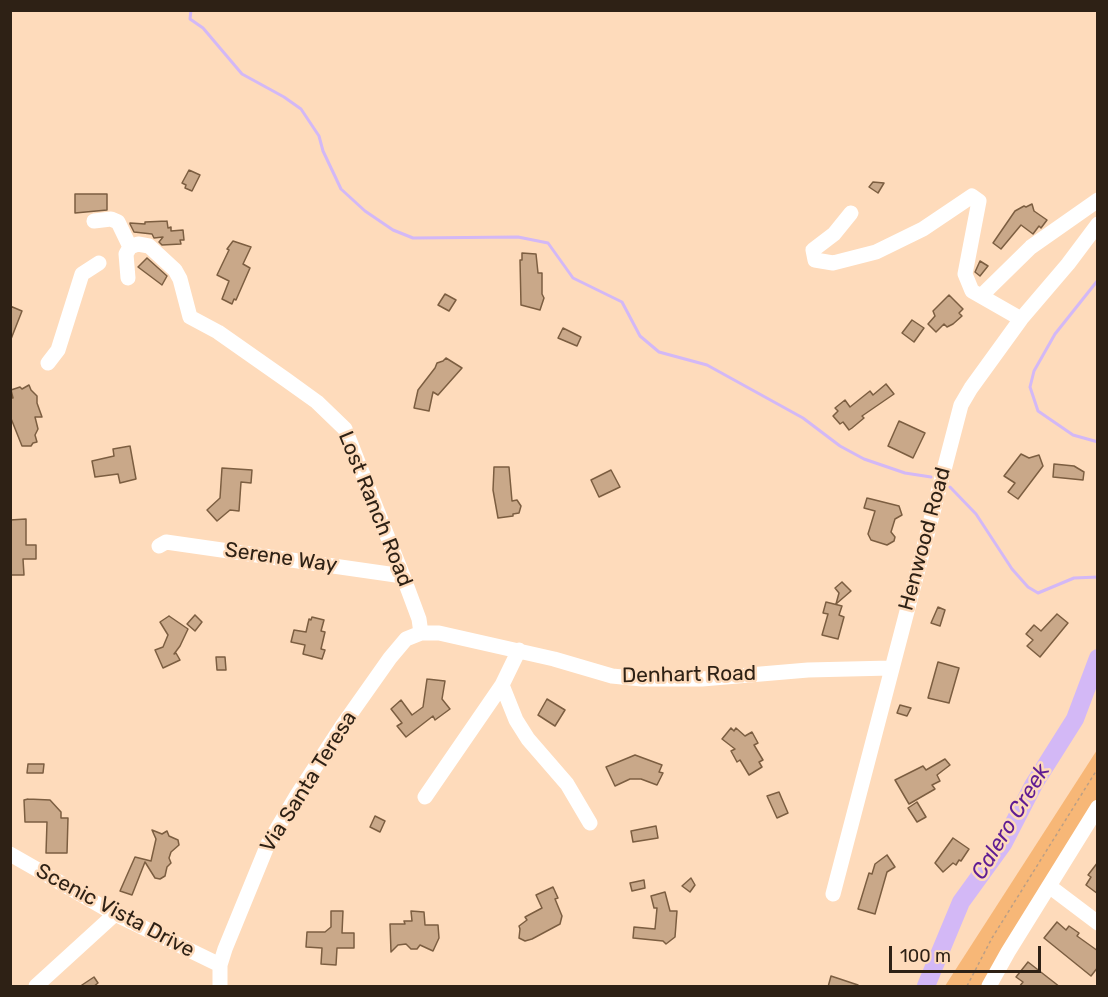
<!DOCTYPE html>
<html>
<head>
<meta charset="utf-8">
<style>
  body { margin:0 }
  #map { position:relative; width:1108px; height:997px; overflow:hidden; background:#fedbbb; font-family:Rubik,sans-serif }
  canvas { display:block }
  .frame { position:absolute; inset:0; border:12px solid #2e2115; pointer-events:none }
  .scale { position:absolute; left:889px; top:946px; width:152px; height:27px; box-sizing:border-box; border:3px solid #2e2115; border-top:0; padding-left:8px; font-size:18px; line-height:21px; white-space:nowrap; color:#2e2115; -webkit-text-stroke:4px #fedbbb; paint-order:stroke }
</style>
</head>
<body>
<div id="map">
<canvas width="1108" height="997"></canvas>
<div class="frame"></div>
<div class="scale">100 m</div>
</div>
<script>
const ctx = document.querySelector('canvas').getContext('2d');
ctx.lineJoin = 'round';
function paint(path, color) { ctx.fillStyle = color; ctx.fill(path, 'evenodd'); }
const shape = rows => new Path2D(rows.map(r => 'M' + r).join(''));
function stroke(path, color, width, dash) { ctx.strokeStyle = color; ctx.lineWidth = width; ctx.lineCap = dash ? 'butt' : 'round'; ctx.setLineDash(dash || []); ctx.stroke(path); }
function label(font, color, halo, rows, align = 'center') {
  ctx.font = font + ' Rubik,sans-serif'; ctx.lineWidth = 5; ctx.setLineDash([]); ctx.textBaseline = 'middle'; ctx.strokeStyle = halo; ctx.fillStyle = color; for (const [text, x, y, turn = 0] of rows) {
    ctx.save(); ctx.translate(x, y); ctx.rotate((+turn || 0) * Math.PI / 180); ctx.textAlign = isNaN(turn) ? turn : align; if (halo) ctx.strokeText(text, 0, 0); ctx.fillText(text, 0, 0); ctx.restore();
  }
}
const green = shape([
  [1097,750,1097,810,995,986,945,986]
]);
const stream = shape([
  [191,10,190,19,203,28,242,74,284,97,301,109,319,136,323,151,341,189,365,211,393,230,413,238,518,237,548,243,573,278,622,302,640,336,659,352,707,365,803,418,840,446,864,459,905,473,931,477],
  [1098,280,1055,334,1034,371,1030,387,1038,411,1073,435,1098,442],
  [950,487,976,514,1012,569,1028,587,1038,593,1074,578,1098,577]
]);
const river = shape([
  [926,986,961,902,1003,844,1034,784,1075,719,1098,658]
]);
const building = shape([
  [189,170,200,175,192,191,185,188,186,185,182,183,189,170],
  [873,182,884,183,878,193,869,187,873,182],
  [75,194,107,194,107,210,75,213,75,194],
  [1032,204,1034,211,1047,220,1041,228,1039,226,1033,234,1021,225,1001,249,993,243,1015,211,1024,206,1026,207,1032,204],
  [167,221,168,228,171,227,171,231,183,230,184,240,180,240,181,244,162,245,159,242,163,237,154,238,152,234,134,232,130,224,130,223,145,224,145,222,167,221],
  [233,241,251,247,243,264,250,268,236,300,234,299,232,304,222,299,229,281,217,275,229,250,227,249,233,241],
  [522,253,536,254,538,273,542,273,542,294,544,298,540,310,521,305,520,260,522,260,522,253],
  [147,258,167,276,162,285,138,267,147,258],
  [980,261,988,266,980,276,975,272,980,261],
  [445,294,456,300,449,311,438,305,445,294],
  [949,295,963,309,959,313,962,316,953,324,947,327,944,324,936,332,928,324,935,316,933,311,949,295],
  [10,306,22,311,11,339,10,339,10,306],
  [912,320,924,328,914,342,902,333,912,320],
  [563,328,581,337,577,346,558,338,563,328],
  [446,358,462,368,438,395,433,392,429,411,414,408,418,390,435,368,437,363,443,361,446,358],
  [886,384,894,394,862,416,864,418,852,428,849,430,843,422,840,424,833,416,838,411,835,408,845,400,850,407,870,391,873,395,886,384],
  [29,385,31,390,37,396,37,403,42,417,35,417,38,429,35,435,37,442,33,443,31,446,22,446,10,416,10,398,13,398,11,390,20,387,22,389,29,385],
  [899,421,925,433,913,458,888,446,899,421],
  [130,446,136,479,120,483,118,474,95,477,92,461,114,456,113,449,130,446],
  [1021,454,1029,458,1039,455,1043,466,1018,499,1008,492,1015,483,1004,476,1021,454],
  [1054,464,1074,466,1084,472,1083,480,1053,477,1054,464],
  [494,467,509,467,512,501,517,500,521,506,519,513,513,514,513,516,498,518,493,490,494,467],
  [222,468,252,470,251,483,241,482,239,511,230,510,217,521,207,510,220,498,222,468],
  [611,470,620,487,599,497,591,480,611,470],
  [867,498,899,506,902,515,895,519,891,532,895,537,894,541,887,545,871,540,868,534,875,511,864,508,867,498],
  [26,519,26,545,36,545,36,559,23,559,24,575,10,575,10,520,26,519],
  [842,582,851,591,836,604,839,593,835,588,842,582],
  [826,602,842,606,839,615,844,617,838,639,822,635,828,614,823,613,826,602],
  [938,607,945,610,940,626,931,623,938,607],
  [1057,614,1068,623,1040,657,1027,646,1033,640,1026,634,1034,625,1041,631,1057,614],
  [195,615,202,622,195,631,187,624,195,615],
  [169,616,188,629,180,646,174,654,176,653,180,660,163,668,155,650,163,647,168,635,160,622,169,616],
  [312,617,324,620,321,631,325,632,321,649,325,650,322,659,303,654,305,645,291,642,294,630,306,632,309,619,311,620,312,617],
  [216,657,225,657,226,670,217,670,216,657],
  [938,662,959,668,949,703,928,698,938,662],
  [427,679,445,681,442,699,450,709,435,720,433,716,406,737,397,726,402,723,391,709,401,700,412,715,423,707,427,679],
  [547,699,565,710,555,726,538,715,547,699],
  [900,705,911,708,907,716,897,713,900,705],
  [731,728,734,731,736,728,745,736,752,732,758,743,754,745,763,760,759,762,762,767,749,775,740,760,737,762,731,751,735,749,722,739,731,728],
  [635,755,662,765,659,772,663,773,657,785,641,779,630,779,615,786,606,767,635,755],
  [945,759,950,765,937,775,940,781,932,785,935,789,909,804,895,780,923,766,926,770,945,759],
  [28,764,44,764,43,773,27,773,28,764],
  [779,792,788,813,777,818,767,796,779,792],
  [28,799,50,800,61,812,61,818,68,818,67,853,46,853,47,822,25,822,24,800,28,799],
  [917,802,926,817,917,822,908,808,917,802],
  [375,816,385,821,380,832,370,827,375,816],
  [656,826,658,838,633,842,631,831,656,826],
  [152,830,162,834,167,831,169,836,178,840,179,845,171,852,169,858,171,863,167,867,165,876,160,879,155,878,145,862,132,895,120,891,135,857,151,861,156,839,152,830],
  [953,838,969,849,961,861,959,860,956,865,953,863,943,872,935,863,953,838],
  [887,855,895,867,887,872,875,914,858,909,869,873,872,874,875,864,887,855],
  [1098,862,1098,894,1086,885,1091,877,1088,875,1098,862],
  [691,878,695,885,690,892,682,886,691,878],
  [644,880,645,888,632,891,630,883,644,880],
  [553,887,558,898,555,899,562,916,560,924,532,939,525,941,519,938,520,929,519,926,527,920,525,917,542,908,536,895,553,887],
  [665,892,670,911,677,911,675,937,666,944,663,941,633,938,634,927,655,929,657,908,654,908,651,896,665,892],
  [331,911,343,911,342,933,354,933,354,948,337,948,336,965,321,964,322,948,306,947,307,932,325,932,331,927,331,911],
  [411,911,424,912,425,925,438,925,439,938,433,951,420,945,417,949,411,949,406,944,398,945,391,952,390,924,405,924,404,921,412,921,411,911],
  [1057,922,1066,930,1069,926,1079,933,1077,936,1098,951,1098,967,1091,976,1044,938,1057,922],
  [1028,962,1060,987,1019,987,1023,982,1016,977,1028,962],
  [831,976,858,985,858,987,828,987,831,976],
  [94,977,98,983,93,987,79,987,94,977]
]);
const path = shape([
  [967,986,992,938,1098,768]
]);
const minor = shape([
  [851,213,834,234,813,250,815,260,833,263,876,252,923,229,972,196,979,201,965,274,972,291,1021,319],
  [94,221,111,219,118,222,130,247],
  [128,278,126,254,130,247,138,244,149,246,175,270,180,279,190,317,218,332,285,379,317,402,345,429,403,576,419,619,421,633],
  [981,296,1031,247,1098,200],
  [48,363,58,350,82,274,99,263],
  [159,546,166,542,403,576],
  [502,685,516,720,528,739,567,784,590,823],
  [425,797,502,685,519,650],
  [10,854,115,914,220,965],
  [1049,886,1098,923],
  [833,894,961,405,971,388,1021,319,1068,264,1098,224],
  [36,986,115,914],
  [220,986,220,965,225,949,268,844,297,795,342,726,390,658,406,639,421,633,439,633,554,659,612,676,642,679,702,679,808,670,891,668],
  [989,986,1008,952,1098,807]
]);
const streetNames = [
  ["Lost Ranch Road",375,509,68],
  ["Henwood Road",925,539,-75],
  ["Serene Way",281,558,8],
  ["Denhart Road",689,675,-1],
  ["Via Santa Teresa",309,782,-58],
  ["Scenic Vista Drive",115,911,28]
];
const waterNames = [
  ["Calero Creek",1011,822,-59]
];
paint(green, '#f7b777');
stroke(stream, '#d3b8f6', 3);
stroke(river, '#d3b8f6', 18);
paint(building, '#c9a889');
stroke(building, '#7c5e41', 1.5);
stroke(path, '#bb9f86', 1.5, [3, 3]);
stroke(minor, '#fff', 15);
label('21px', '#2e2115', '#fedbbb', streetNames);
label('italic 22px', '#5f1c93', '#fedbbb', waterNames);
</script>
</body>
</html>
